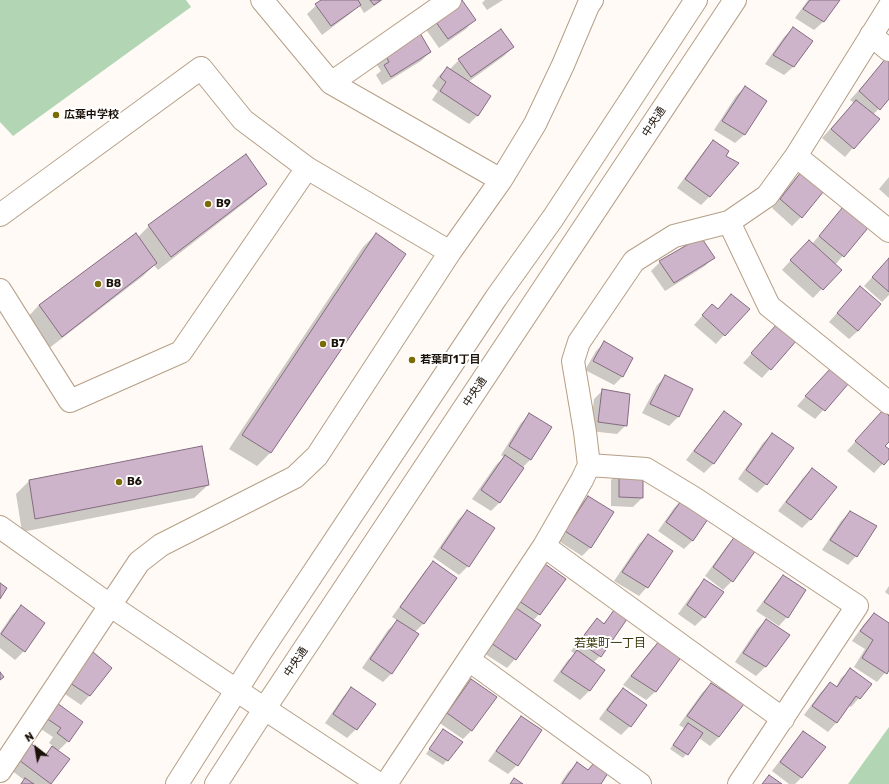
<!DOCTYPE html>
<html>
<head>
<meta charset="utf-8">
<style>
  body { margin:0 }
  #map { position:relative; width:889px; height:784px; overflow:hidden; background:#fffaf5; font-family:Rubik,sans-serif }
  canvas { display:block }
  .north { position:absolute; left:16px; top:728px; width:40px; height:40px; -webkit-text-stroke:3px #fff; paint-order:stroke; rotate:329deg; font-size:11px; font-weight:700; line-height:16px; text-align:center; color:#1a1209 }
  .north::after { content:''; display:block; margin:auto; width:14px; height:18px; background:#1a1209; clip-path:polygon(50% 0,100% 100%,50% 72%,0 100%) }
</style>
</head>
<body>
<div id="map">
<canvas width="889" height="784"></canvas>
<div class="north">N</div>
</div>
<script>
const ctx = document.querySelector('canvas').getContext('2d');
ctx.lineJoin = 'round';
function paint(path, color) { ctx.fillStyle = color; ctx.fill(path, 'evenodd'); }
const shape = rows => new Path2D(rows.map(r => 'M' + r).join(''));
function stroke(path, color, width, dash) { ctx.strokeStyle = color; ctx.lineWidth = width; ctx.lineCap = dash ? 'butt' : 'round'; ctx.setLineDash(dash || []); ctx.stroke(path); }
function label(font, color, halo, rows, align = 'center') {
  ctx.font = font + ' Rubik,"Noto Sans JP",sans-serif'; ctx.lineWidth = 4; ctx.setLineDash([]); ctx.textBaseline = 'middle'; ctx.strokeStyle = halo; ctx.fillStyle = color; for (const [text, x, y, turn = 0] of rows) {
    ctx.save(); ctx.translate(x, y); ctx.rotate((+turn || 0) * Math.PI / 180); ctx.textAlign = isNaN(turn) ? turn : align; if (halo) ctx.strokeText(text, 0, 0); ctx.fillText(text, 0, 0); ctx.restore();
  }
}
const green = shape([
  [0,0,186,0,191,7,13,136,0,122],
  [889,727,889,784,848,784]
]);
const shadow = shape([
  [322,0,383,0,364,13,359,5,351,13,322,35,307,14],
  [485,0,503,0,487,10,482,3],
  [808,0,839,0,823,22,814,30,795,18],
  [433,19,474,20,466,29,439,48,425,28],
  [793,28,811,41,793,67,784,75,765,64,784,37],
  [501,31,513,47,504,56,468,82,478,115,469,124,432,100,438,91,432,86,438,77,447,68,449,70,459,60],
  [430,52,421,61,382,85,376,75,381,71,377,65,386,56],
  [886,60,889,62,889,97,873,115,878,119,845,157,822,138,854,103,850,100],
  [745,87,766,101,744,135,735,143,714,130,736,96],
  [713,142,710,196,701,205,677,188,705,150],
  [805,168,826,186,801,217,792,226,772,208,796,177],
  [889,177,889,198,879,189],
  [266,184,252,197,158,270,154,265,143,276,48,349,26,319,39,305,136,235,138,237,149,226],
  [847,203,870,223,835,265,840,270,813,298,782,270,800,250,812,244],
  [376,234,404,254,270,453,257,466,229,449,363,247],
  [713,258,705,266,665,291,651,271,660,262],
  [889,259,889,295,882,302,864,286],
  [860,287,858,331,849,339,829,322],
  [731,295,724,335,716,344,694,325,712,305,717,310],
  [777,325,770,369,762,378,743,363],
  [605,342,623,376,614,385,585,370,596,351],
  [666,376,692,389,678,417,669,426,642,413,657,385],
  [822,378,848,383,815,419,797,406],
  [603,390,626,425,617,434,590,431,594,399],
  [724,413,741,424,713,464,704,473,686,460,716,421],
  [530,414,531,459,522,468,499,503,491,511,472,499,496,465,504,457,501,455,521,423],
  [889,417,889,440,884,446,889,450,889,457,874,473,847,451,874,420],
  [772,434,766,484,757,493,738,479,763,443],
  [201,447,208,485,194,498,22,532,16,494,29,481],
  [812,469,811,519,802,528,778,511,803,478],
  [620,471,642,471,642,498,633,507,611,506,611,480],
  [588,497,591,547,582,556,557,540,579,506],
  [683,499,693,540,684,549,658,531,674,508],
  [467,511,493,528,468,566,459,575,433,557,458,520],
  [850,512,856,556,848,565,822,550,841,521],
  [648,535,647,587,639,596,614,581,639,544],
  [735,538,732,581,723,590,705,576,727,546],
  [434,562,456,578,423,624,415,632,392,673,383,682,362,668,388,630,398,621,392,617,425,571],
  [536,574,565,579,539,614,533,621,515,659,507,668,479,650],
  [783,576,787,617,779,626,756,611,775,585],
  [704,581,704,617,695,626,678,614,696,589],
  [889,586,889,595,885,592],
  [21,607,44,624,24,651,15,660,0,648,0,633,12,615],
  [614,612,600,656,593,663,603,670,589,691,580,700,553,681,568,660,575,654,571,651,589,628,598,619,603,624],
  [874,614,889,625,889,668,877,682,854,667,865,649,852,641,865,623],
  [766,620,788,636,765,667,756,676,735,662,757,629],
  [660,641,681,656,655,692,646,700,623,685,651,650],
  [93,654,111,668,89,696,81,705,62,692,84,663],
  [850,670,859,698,851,707,848,705,836,723,828,732,804,715,821,692,830,683,836,687,841,678],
  [472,680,472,730,463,739,438,722,463,689],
  [711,684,719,737,710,746,699,738,683,758,670,749,684,728,679,725,702,693],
  [351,688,356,729,347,738,325,723,343,697],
  [623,689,630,726,621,735,599,719,614,698],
  [57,704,68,741,58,751,68,759,50,784,20,784,24,780,11,770,22,753,44,755,53,746,49,743,53,737,38,727],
  [522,717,517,765,508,774,488,761,513,726],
  [443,730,461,742,443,765,426,754],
  [804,732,824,747,801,778,795,784,789,784,772,771,795,741],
  [577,764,587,771,594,764,600,784,560,784,568,772]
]);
const building = shape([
  [321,0,358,0,361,5,331,26,315,4,321,0],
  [370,0,381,0,374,5,370,0],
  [459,0,462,0,476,20,448,39,433,18,459,0],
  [810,0,840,0,824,22,803,9,810,0],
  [793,27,813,41,794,67,773,55,793,27],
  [501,29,514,47,471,77,458,59,501,29],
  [420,33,431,52,391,77,384,65,389,62,385,55,420,33],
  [886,58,889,61,889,99,880,110,859,91,886,58],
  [447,67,491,96,478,116,440,91,446,82,440,77,447,67],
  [745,86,767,101,745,135,722,121,745,86],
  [856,100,880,119,854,149,831,129,856,100],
  [713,140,729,151,726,156,739,163,710,197,685,179,713,140],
  [246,154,267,184,171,257,148,225,246,154],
  [805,167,828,186,802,218,780,199,805,167],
  [847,202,872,223,844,257,819,236,847,202],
  [136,233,157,263,62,337,39,305,136,233],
  [376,233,406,254,271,453,242,435,376,233],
  [701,237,715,258,674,283,659,261,701,237],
  [809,240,842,270,823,290,790,260,809,240],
  [889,258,889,292,872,277,889,258],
  [860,286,881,304,858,331,837,313,860,286],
  [731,294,750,309,725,336,702,315,712,304,718,309,731,294],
  [777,324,797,340,771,370,751,353,777,324],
  [604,341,633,358,623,377,593,361,604,341],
  [831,368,849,383,825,411,805,396,831,368],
  [665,375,693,389,679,417,650,404,665,375],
  [602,389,630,394,627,426,598,422,602,389],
  [883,410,889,416,889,442,885,446,889,449,889,459,884,465,855,441,883,410],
  [724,411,742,424,714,464,694,451,724,411],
  [529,413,552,427,531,460,509,446,529,413],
  [772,433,794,448,767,485,746,470,772,433],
  [202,446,209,485,35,519,29,480,202,446],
  [505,455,524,468,500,503,481,490,505,455],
  [812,468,837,487,811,520,786,502,812,468],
  [619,470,643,470,643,498,619,497,619,470],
  [588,496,614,512,591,548,565,531,588,496],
  [683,498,710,516,693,541,666,522,683,498],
  [467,510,495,528,469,567,441,548,467,510],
  [850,511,877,526,857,557,830,540,850,511],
  [648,534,673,551,648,588,622,572,648,534],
  [735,536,756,550,733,582,713,567,735,536],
  [433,561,457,578,424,624,400,607,433,561],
  [545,564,566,579,540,615,519,601,545,564],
  [783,575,806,590,788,618,764,602,783,575],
  [704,579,724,592,705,618,687,605,704,579],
  [0,583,7,588,0,599,0,583],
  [21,605,45,623,25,652,1,634,21,605],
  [513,606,541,625,516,660,488,641,513,606],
  [614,610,627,619,601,657,579,642,597,618,604,624,614,610],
  [874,613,889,623,889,670,887,674,862,658,873,640,860,631,874,613],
  [766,619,790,635,766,667,743,653,766,619],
  [397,620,419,634,392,674,370,659,397,620],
  [660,640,682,656,656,692,631,676,660,640],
  [577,650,605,670,590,691,561,672,577,650],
  [93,652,112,668,90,696,70,683,93,652],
  [850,668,872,684,860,699,856,696,837,723,812,706,830,682,837,687,850,668],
  [0,672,4,677,0,680,0,672],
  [471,679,497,697,472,731,447,713,471,679],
  [711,683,744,704,719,737,687,716,711,683],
  [351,687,376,704,357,730,333,714,351,687],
  [623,688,647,705,631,727,607,710,623,688],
  [57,703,83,722,69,742,57,733,61,728,46,718,57,703],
  [521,716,542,730,518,766,496,751,521,716],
  [688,723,703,733,688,755,673,745,688,723],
  [443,729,463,742,448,761,429,749,443,729],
  [803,731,826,747,802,778,780,762,803,731],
  [30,743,46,755,52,746,70,759,51,784,19,760,30,743],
  [577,762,588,770,594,763,608,773,601,784,562,784,577,762],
  [769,775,782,784,762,784,769,775],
  [25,778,34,784,21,784,25,778],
  [514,778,523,784,510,784,514,778]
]);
const minor = shape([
  [262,0,331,83,501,180],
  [871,35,889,50],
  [331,83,450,0],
  [796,156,889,231],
  [0,215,201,68,243,120,307,168,450,252],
  [729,222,769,306,889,403],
  [0,290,70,401,181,352,307,168],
  [589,465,646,469,694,498,857,606,739,784],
  [0,527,111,606,236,690,379,784],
  [544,546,783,719],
  [469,660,640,784],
  [0,771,139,562,161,545,295,477,317,456,450,252,501,180,535,124,563,65,588,6,592,0],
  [177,784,262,650,496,298,553,218,696,0],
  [216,784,265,708,735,0],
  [386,784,544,546,582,480,589,465,585,432,573,361,579,342,634,261,674,236,729,222,767,196,796,156,889,7]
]);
const markers = [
  [56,115,4,"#796c06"],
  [208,204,4,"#796c06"],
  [98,284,4,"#796c06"],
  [323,344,4,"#796c06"],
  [412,360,4,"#796c06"],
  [119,482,4,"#796c06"]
];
const poiNames = [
  ["広葉中学校",64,115],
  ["B9",216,204],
  ["B8",106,284],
  ["B7",331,344],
  ["若葉町1丁目",420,360],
  ["B6",127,482]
];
const streetNames = [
  ["中央通",654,122,-57],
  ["中央通",475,392,-56],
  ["中央通",296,662,-56]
];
const neighbourhoodNames = [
  ["若葉町一丁目",610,644]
];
paint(green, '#b2d6b3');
paint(shadow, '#0003');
paint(building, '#ceb4ca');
stroke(building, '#846c80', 1);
stroke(minor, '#b59f87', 24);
stroke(minor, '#fff', 22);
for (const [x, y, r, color] of markers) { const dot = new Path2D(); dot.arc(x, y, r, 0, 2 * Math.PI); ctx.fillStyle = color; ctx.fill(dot); stroke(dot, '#fff', 1.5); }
label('bold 11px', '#1a1209', '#fff', poiNames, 'left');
label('11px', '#1a1209', '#fff', streetNames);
label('12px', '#3c360b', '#fff', neighbourhoodNames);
</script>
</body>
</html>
